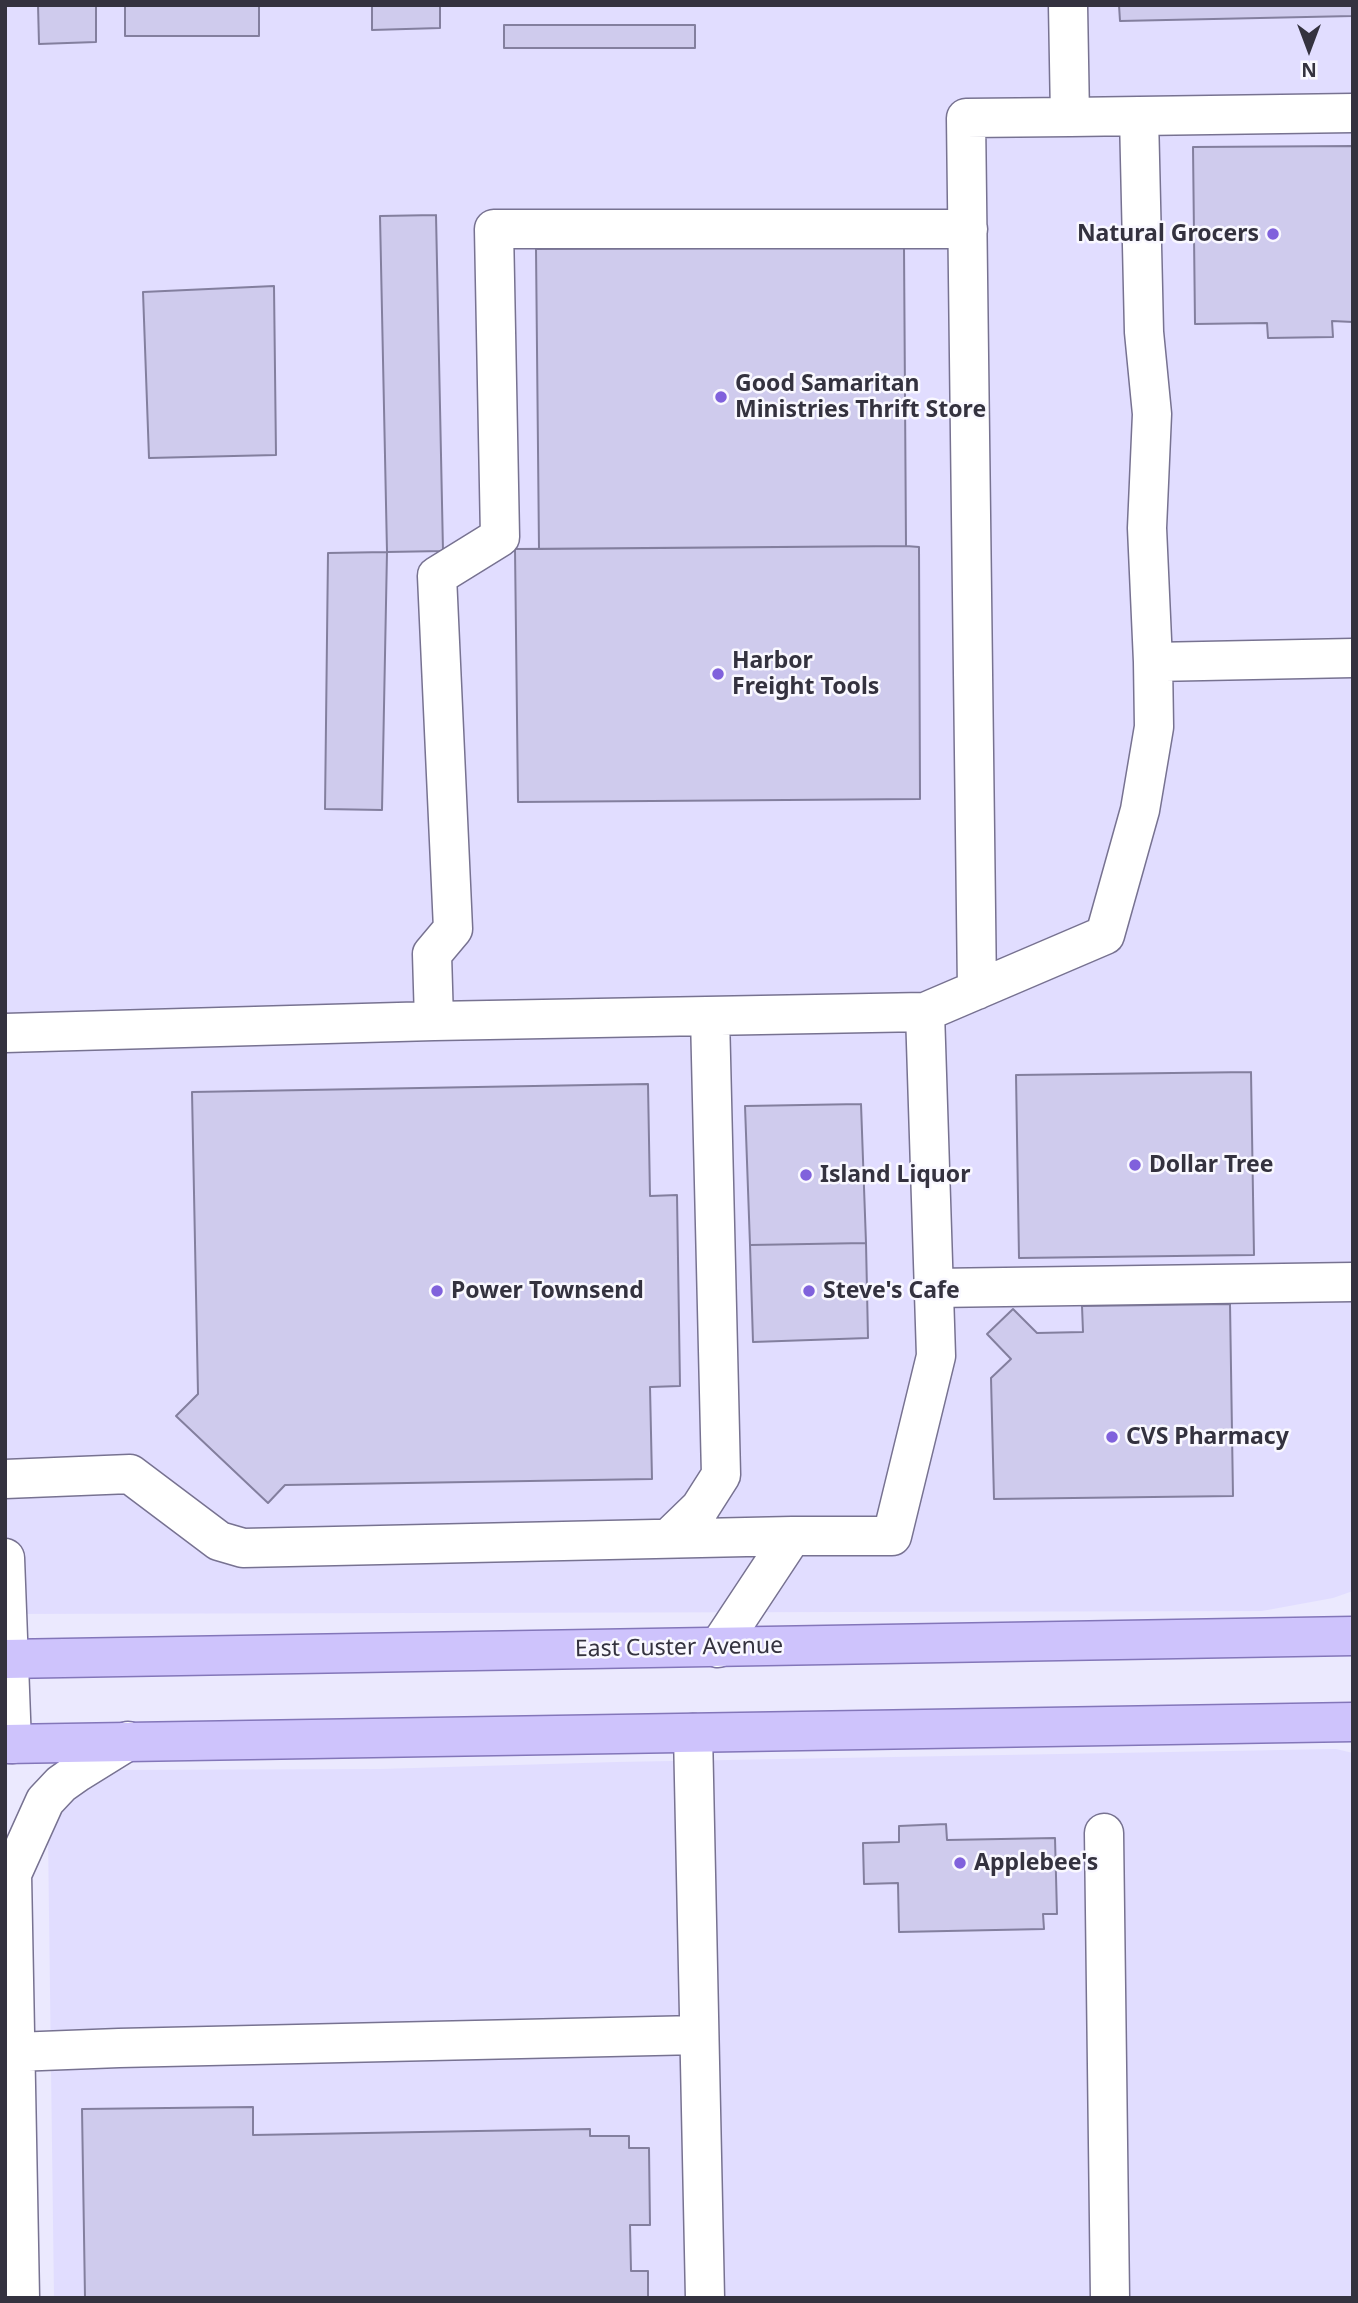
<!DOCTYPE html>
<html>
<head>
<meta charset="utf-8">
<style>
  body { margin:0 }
  #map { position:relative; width:1358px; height:2303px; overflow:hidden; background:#ebe9fe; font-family:"Noto Sans",sans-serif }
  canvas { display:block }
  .frame { position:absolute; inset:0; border:7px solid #34323f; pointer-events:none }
  .north { position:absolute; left:1274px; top:14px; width:70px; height:70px; -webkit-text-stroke:5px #f9f8ff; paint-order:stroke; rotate:180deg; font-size:19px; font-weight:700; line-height:28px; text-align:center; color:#34323f }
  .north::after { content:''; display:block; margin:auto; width:24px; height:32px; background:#34323f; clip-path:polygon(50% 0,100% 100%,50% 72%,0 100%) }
</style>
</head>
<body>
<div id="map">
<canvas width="1358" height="2303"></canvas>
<div class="frame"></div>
<div class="north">N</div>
</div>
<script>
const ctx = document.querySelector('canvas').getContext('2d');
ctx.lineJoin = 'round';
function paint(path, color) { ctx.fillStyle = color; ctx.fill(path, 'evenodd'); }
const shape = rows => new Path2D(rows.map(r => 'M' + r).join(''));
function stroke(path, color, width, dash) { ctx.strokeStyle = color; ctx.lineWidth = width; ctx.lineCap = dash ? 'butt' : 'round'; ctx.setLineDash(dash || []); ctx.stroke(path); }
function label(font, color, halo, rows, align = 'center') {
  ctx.font = font + ' "Noto Sans",sans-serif'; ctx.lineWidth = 5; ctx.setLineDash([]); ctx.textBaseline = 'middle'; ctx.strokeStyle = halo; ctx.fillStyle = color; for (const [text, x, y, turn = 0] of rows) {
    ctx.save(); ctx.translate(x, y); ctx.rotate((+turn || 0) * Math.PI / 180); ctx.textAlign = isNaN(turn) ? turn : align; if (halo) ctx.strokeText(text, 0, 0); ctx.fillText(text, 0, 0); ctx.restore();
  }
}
const built = shape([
  [5,5,1353,5,1353,1591,1333,1598,1262,1611,5,1614],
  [1336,1749,1353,1753,1353,2298,54,2298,48,1836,56,1812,72,1795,116,1770,380,1769,617,1762]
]);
const building = shape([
  [38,5,96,5,96,42,39,44,38,5],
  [125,5,259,5,259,36,125,36,125,5],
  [372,5,440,5,440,28,372,30,372,5],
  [1119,5,1353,5,1353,16,1120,21,1119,5],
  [504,25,695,25,695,48,504,48,504,25],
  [1353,146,1353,322,1332,321,1333,337,1268,338,1267,323,1195,324,1193,147,1353,146],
  [436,215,443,551,387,552,380,216,436,215],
  [904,247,906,546,539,549,536,249,904,247],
  [274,286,276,455,149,458,143,292,274,286],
  [906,546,919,547,920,799,518,802,515,549,906,546],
  [387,552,382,810,325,809,328,553,387,552],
  [1251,1072,1254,1255,1019,1258,1016,1075,1251,1072],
  [648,1084,650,1196,677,1195,680,1386,650,1387,652,1479,285,1485,268,1503,176,1416,198,1394,192,1092,648,1084],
  [861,1104,866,1243,750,1245,745,1106,861,1104],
  [866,1243,868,1338,753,1342,750,1245,866,1243],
  [1230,1304,1233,1496,994,1499,991,1378,1011,1359,987,1334,1013,1309,1037,1333,1083,1332,1082,1306,1230,1304],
  [946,1824,947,1840,1055,1838,1057,1914,1043,1914,1044,1929,899,1932,898,1883,864,1884,863,1843,899,1842,899,1826,946,1824],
  [253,2107,253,2135,590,2129,590,2136,629,2136,629,2148,649,2148,650,2225,630,2225,631,2271,648,2271,648,2298,85,2298,82,2109,253,2107]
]);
const minor = shape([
  [1068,5,1070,117,1139,116,1144,332,1152,414,1147,528,1153,662],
  [1139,116,1353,113],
  [977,990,966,118,1070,117],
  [434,1021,432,954,453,929,437,576,500,537,494,229,968,229],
  [5,1033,434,1021,925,1012],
  [935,1288,1353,1282],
  [5,1479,130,1474,219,1541,243,1548,792,1536],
  [669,1538,700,1508,721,1475,710,1016],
  [5,1558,12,1744],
  [718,1648,792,1536,892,1536,936,1356,925,1012,1105,935,1140,810,1154,727,1153,662,1353,658],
  [693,1733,705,2298],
  [1104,1833,1110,2298],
  [15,2052,119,2048,699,2035],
  [20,2298,12,1874,45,1801,61,1784,78,1772,128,1741]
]);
const major = shape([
  [5,1659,1353,1636],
  [5,1744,1353,1722]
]);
const markers = [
  [1273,234,7,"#8061dc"],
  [721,397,7,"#8061dc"],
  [718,674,7,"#8061dc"],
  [1135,1165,7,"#8061dc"],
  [806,1175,7,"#8061dc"],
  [437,1291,7,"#8061dc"],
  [809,1291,7,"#8061dc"],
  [1112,1437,7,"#8061dc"],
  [960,1863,7,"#8061dc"]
];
const poiNames = [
  ["Natural Grocers",1259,234,"right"],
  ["Good Samaritan",735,384],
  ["Ministries Thrift Store",735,410],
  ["Harbor",732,661],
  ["Freight Tools",732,687],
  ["Dollar Tree",1149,1165],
  ["Island Liquor",820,1175],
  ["Power Townsend",451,1291],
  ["Steve's Cafe",823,1291],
  ["CVS Pharmacy",1126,1437],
  ["Applebee's",974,1863]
];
const streetNames = [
  ["East Custer Avenue",679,1648,-1]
];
paint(built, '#e1ddff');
paint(building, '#cfcbed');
stroke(building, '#837f9e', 2);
stroke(minor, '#777291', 41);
stroke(major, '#8376b9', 41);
stroke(minor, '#fff', 38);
stroke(major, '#cec3fc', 38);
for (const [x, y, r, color] of markers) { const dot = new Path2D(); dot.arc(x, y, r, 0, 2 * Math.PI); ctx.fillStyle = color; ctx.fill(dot); stroke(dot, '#f9f8ff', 2.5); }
label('bold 23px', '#34323f', '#f9f8ff', poiNames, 'left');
label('23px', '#34323f', '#f9f8ff', streetNames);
</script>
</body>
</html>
